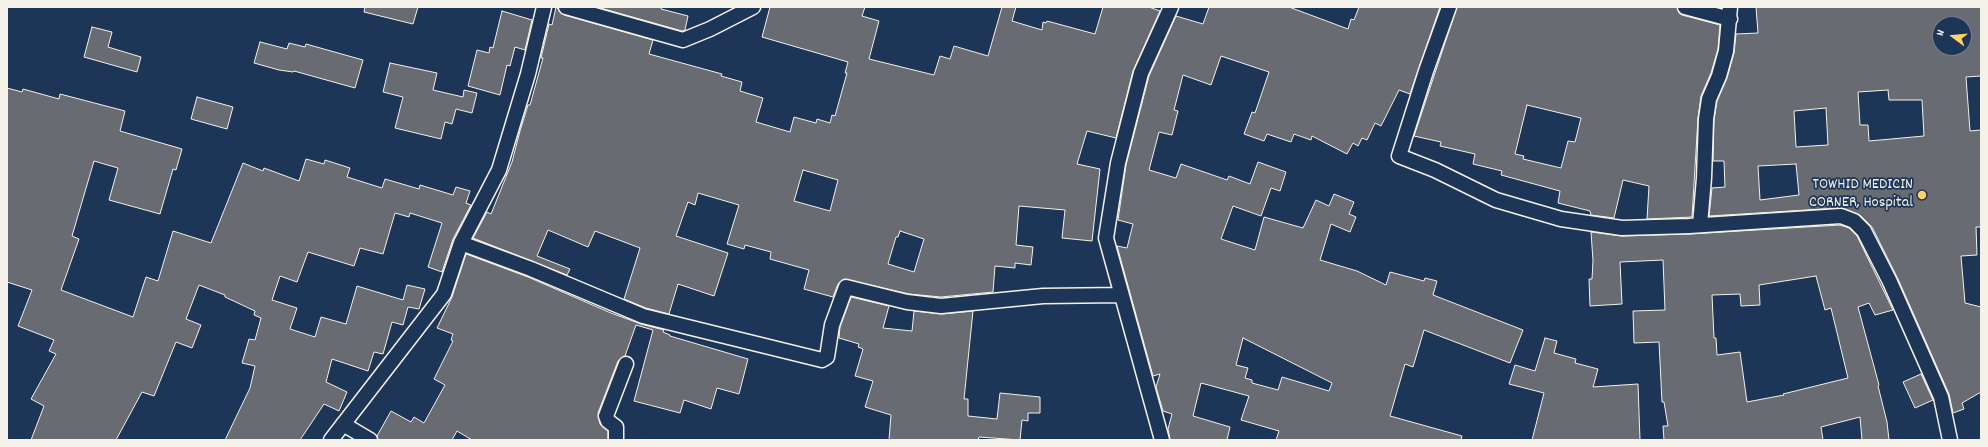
<!DOCTYPE html>
<html>
<head>
<meta charset="utf-8">
<style>
  body { margin:0 }
  #map { position:relative; width:1988px; height:447px; overflow:hidden; background:#1d3557; font-family:Dekko,sans-serif }
  canvas { display:block }
  .frame { position:absolute; inset:0; border:8px solid #f4f1e8; pointer-events:none }
  .north { position:absolute; left:1932px; top:16px; width:40px; height:40px; box-sizing:border-box; background:#1d3557; border:1px solid #738091; border-radius:50%; rotate:286deg; font-size:11px; font-weight:700; line-height:16px; text-align:center; color:#f4f1e8 }
  .north::after { content:''; display:block; margin:auto; width:14px; height:18px; background:#ffd166; clip-path:polygon(50% 0,100% 100%,50% 72%,0 100%) }
</style>
</head>
<body>
<div id="map">
<canvas width="1988" height="447"></canvas>
<div class="frame"></div>
<div class="north">N</div>
</div>
<script>
const ctx = document.querySelector('canvas').getContext('2d');
ctx.lineJoin = 'round';
function paint(path, color) { ctx.fillStyle = color; ctx.fill(path, 'evenodd'); }
const shape = rows => new Path2D(rows.map(r => 'M' + r).join(''));
function stroke(path, color, width, dash) { ctx.strokeStyle = color; ctx.lineWidth = width; ctx.lineCap = dash ? 'butt' : 'round'; ctx.setLineDash(dash || []); ctx.stroke(path); }
function label(font, color, halo, rows, align = 'center') {
  ctx.font = font + ' Dekko,sans-serif'; ctx.lineWidth = 3.5; ctx.setLineDash([]); ctx.textBaseline = 'middle'; ctx.strokeStyle = halo; ctx.fillStyle = color; for (const [text, x, y, turn = 0] of rows) {
    ctx.save(); ctx.translate(x, y); ctx.rotate((+turn || 0) * Math.PI / 180); ctx.textAlign = isNaN(turn) ? turn : align; if (halo) ctx.strokeText(text, 0, 0); ctx.fillText(text, 0, 0); ctx.restore();
  }
}
const building = shape([
  [365,7,418,7,413,24,364,12,365,7],
  [556,7,564,15,653,40,649,54,722,74,721,76,742,82,740,91,763,98,756,122,790,132,794,117,816,123,817,119,830,123,832,115,835,116,847,73,845,73,848,62,762,37,770,7,865,7,862,16,879,21,869,59,934,75,940,56,950,59,954,46,988,56,1002,7,1016,7,1012,21,1042,30,1043,22,1046,23,1047,21,1095,34,1103,7,1149,7,1160,11,1133,71,1116,138,1087,131,1077,164,1100,169,1092,241,1062,238,1065,210,1019,206,1016,245,1033,247,1031,265,1015,263,1015,268,995,266,993,292,941,297,909,294,844,279,838,284,833,297,804,289,809,270,770,259,771,252,745,245,744,249,727,244,739,205,698,193,695,205,688,202,676,236,728,253,714,296,678,284,669,314,646,308,624,299,640,248,595,231,588,247,548,230,537,256,570,269,567,275,473,238,487,212,491,214,512,162,520,131,528,105,530,105,543,58,541,58,549,24,552,25,556,7],
  [803,170,838,180,830,211,794,201,803,170],
  [900,231,924,239,914,272,888,264,896,237,898,237,900,231],
  [597,7,662,7,661,9,688,16,685,30,682,31,597,7],
  [1209,7,1289,7,1348,29,1351,19,1354,20,1359,7,1440,7,1410,94,1399,90,1381,126,1375,123,1367,140,1362,138,1358,146,1353,143,1347,154,1312,136,1311,140,1294,134,1291,142,1267,134,1264,141,1244,134,1252,112,1255,113,1269,72,1221,56,1211,85,1183,75,1174,110,1178,111,1172,135,1159,132,1149,170,1176,178,1181,164,1227,180,1229,176,1250,184,1258,162,1286,172,1280,191,1271,188,1261,216,1233,206,1221,239,1255,250,1264,217,1303,228,1316,200,1329,206,1334,194,1354,202,1349,214,1356,217,1350,232,1331,224,1320,260,1357,271,1386,285,1390,272,1424,281,1425,278,1437,281,1433,295,1523,330,1510,363,1424,330,1413,367,1405,364,1390,416,1462,436,1461,440,1276,440,1279,431,1241,420,1249,396,1201,383,1193,416,1230,427,1227,440,1170,440,1168,429,1172,414,1163,411,1156,387,1160,374,1153,376,1117,246,1127,248,1133,224,1118,220,1126,165,1149,76,1176,16,1203,24,1209,7],
  [1243,338,1332,383,1329,391,1282,377,1278,390,1252,383,1252,380,1245,378,1248,368,1236,365,1243,338],
  [1457,7,1677,7,1679,13,1682,15,1720,25,1718,49,1711,73,1701,96,1698,118,1692,217,1647,219,1649,186,1623,180,1614,218,1591,215,1590,211,1558,203,1560,191,1501,175,1502,171,1473,164,1475,154,1440,146,1441,142,1414,136,1457,7],
  [1527,105,1581,118,1575,142,1568,141,1561,168,1523,159,1524,156,1515,154,1527,105],
  [1756,7,1981,7,1981,76,1966,77,1970,131,1981,130,1981,227,1976,227,1977,255,1961,256,1965,303,1981,307,1981,392,1962,403,1964,409,1953,413,1949,394,1898,279,1872,227,1860,215,1840,208,1709,216,1712,188,1725,187,1724,161,1713,161,1714,120,1717,101,1727,78,1734,53,1736,34,1758,33,1756,7],
  [1940,24,1964,24,1964,48,1940,48,1940,24],
  [1888,90,1889,100,1922,100,1924,136,1869,141,1868,125,1860,125,1858,92,1888,90],
  [1826,108,1828,145,1796,147,1794,111,1826,108],
  [1796,164,1799,195,1760,200,1758,166,1796,164],
  [502,11,532,20,525,50,515,47,510,66,507,65,500,95,468,86,477,50,489,53,490,47,493,48,502,11],
  [92,27,112,32,108,47,141,57,137,72,84,57,92,27],
  [260,42,287,49,289,43,305,47,306,44,363,60,355,88,294,71,293,72,279,70,254,63,260,42],
  [390,63,437,73,433,90,463,97,464,90,477,93,472,113,456,109,452,124,445,122,441,139,395,128,403,97,383,92,390,63],
  [7,88,22,92,23,89,59,99,60,94,125,111,120,131,182,149,176,170,173,169,160,214,109,200,118,168,94,161,72,236,79,239,61,290,133,317,146,277,158,281,173,231,211,243,243,163,263,171,264,168,299,181,306,159,324,164,325,160,350,168,347,177,382,188,385,179,419,189,420,185,453,195,456,187,470,191,466,203,471,205,453,239,442,272,428,267,442,223,410,213,409,217,395,213,383,254,360,248,354,266,308,252,297,282,280,276,272,300,297,308,290,329,315,337,321,317,346,324,357,286,403,300,407,285,425,289,419,309,408,307,403,325,392,322,383,354,374,352,368,371,332,359,326,382,347,392,339,411,324,404,300,440,225,440,250,388,255,366,242,363,249,339,255,340,261,318,254,315,255,311,225,297,225,295,199,285,186,319,201,325,192,348,176,342,154,396,142,392,116,440,31,440,44,406,31,399,56,354,49,351,54,340,18,326,32,290,7,282,7,88],
  [197,97,233,107,227,129,191,119,197,97],
  [1840,225,1849,228,1857,236,1893,310,1875,315,1869,303,1858,307,1879,385,1878,386,1887,422,1889,440,1862,440,1860,417,1821,427,1823,440,1664,440,1663,426,1668,426,1664,402,1662,402,1659,342,1634,343,1633,311,1665,310,1663,260,1620,262,1622,304,1590,306,1589,279,1592,279,1593,261,1591,232,1622,236,1689,234,1840,225],
  [1816,276,1825,310,1831,308,1848,378,1783,394,1784,395,1747,402,1740,352,1717,355,1716,338,1714,338,1712,295,1740,294,1741,306,1760,305,1759,285,1816,276],
  [466,254,528,277,611,313,641,324,664,330,663,332,670,335,670,336,748,359,739,394,717,388,711,409,684,400,680,413,634,401,653,330,636,325,625,356,618,361,598,413,600,424,608,431,608,440,472,440,457,431,452,440,378,440,377,436,391,411,411,422,414,417,424,423,445,385,434,379,453,341,451,340,453,334,437,328,452,297,466,254],
  [851,297,889,306,883,328,912,331,914,311,942,314,973,311,964,399,968,399,968,416,997,419,1000,393,1040,397,1040,413,1028,413,1028,421,1022,420,1020,440,979,437,978,440,889,440,891,415,865,407,873,381,855,376,863,349,858,347,859,344,839,338,840,327,851,297],
  [1545,338,1557,341,1554,353,1576,359,1575,363,1598,369,1593,387,1638,384,1640,440,1532,440,1544,393,1509,384,1515,365,1535,371,1545,338],
  [1921,374,1933,400,1915,408,1903,382,1921,374]
]);
const minor = shape([
  [566,7,683,40,710,29,753,7],
  [1449,7,1426,71,1399,156,1435,170,1496,200,1561,219,1622,228,1689,226,1841,216,1854,221,1864,231,1890,282,1941,397,1950,440],
  [1685,7,1730,19],
  [1700,225,1704,178,1706,119,1709,99,1719,76,1726,51,1730,7],
  [461,243,531,269,643,316,822,360,827,357,832,325,846,287,907,302,941,306,1043,296,1121,295],
  [343,424,370,440],
  [331,440,444,294,461,243,499,170,528,74,544,7],
  [616,440,616,427,608,421,606,416,626,364],
  [1162,440,1106,238,1118,163,1141,73,1171,7]
]);
const markers = [
  [1922,195,5,"#ffd166"]
];
const poiNames = [
  ["TOWHID MEDICIN",1913,186],
  ["CORNER, Hospital",1913,204]
];
paint(building, '#696b72');
stroke(building, '#f4f1e8', 1);
stroke(minor, '#f4f1e8', 17);
stroke(minor, '#1d3557', 14);
for (const [x, y, r, color] of markers) { const dot = new Path2D(); dot.arc(x, y, r, 0, 2 * Math.PI); ctx.fillStyle = color; ctx.fill(dot); stroke(dot, '#1d3557', 1.5); }
label('16px', '#f4f1e8', '#1d3557', poiNames, 'right');
</script>
</body>
</html>
